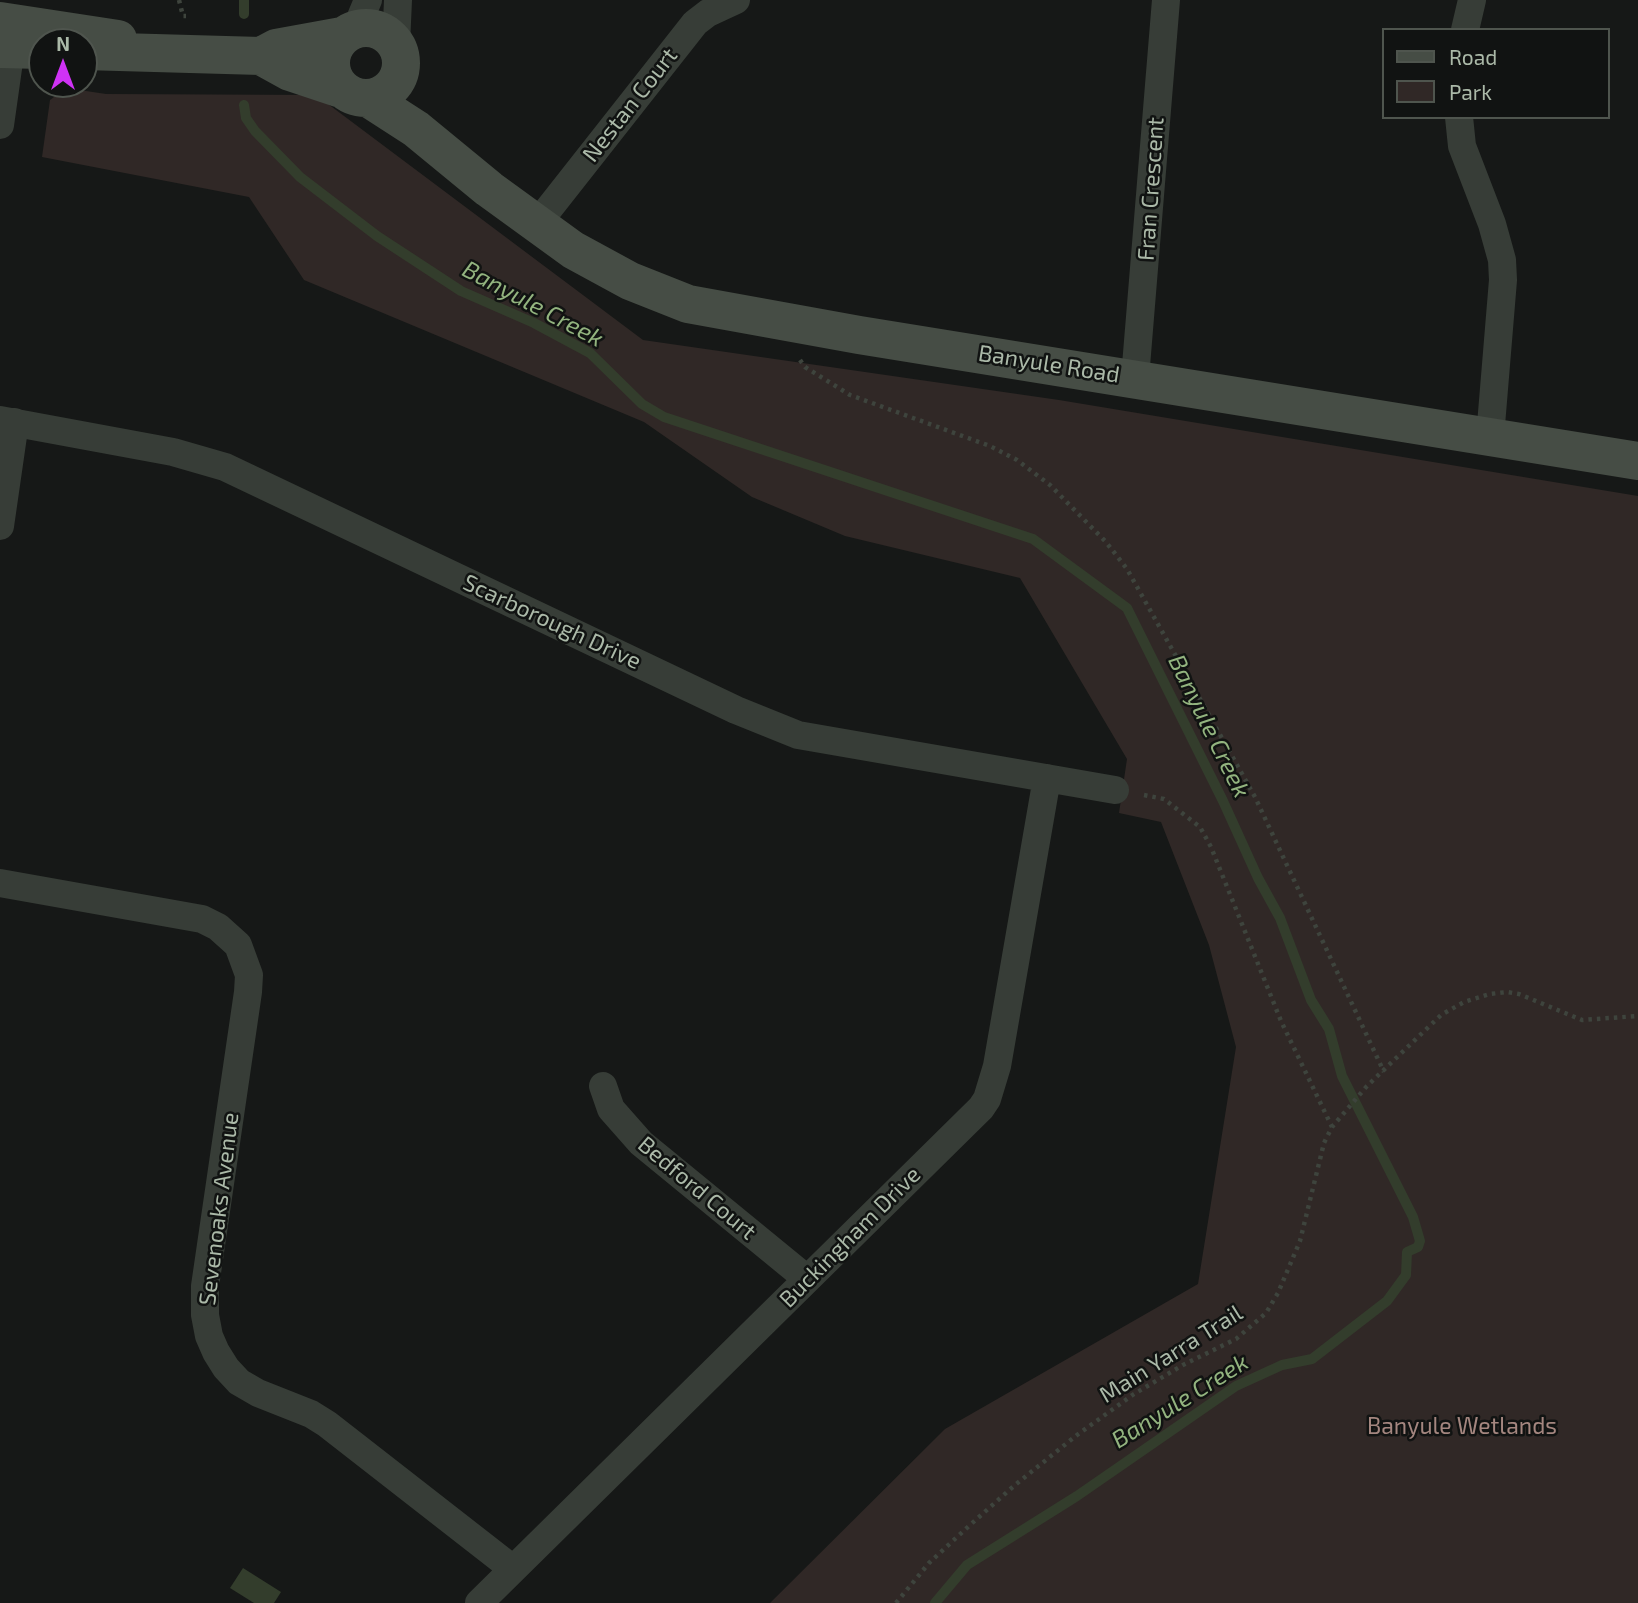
<!DOCTYPE html>
<html>
<head>
<meta charset="utf-8">
<style>
  body { margin:0 }
  #map { position:relative; width:1638px; height:1603px; overflow:hidden; background:#161817; font-family:"Exo 2",sans-serif }
  canvas { display:block }
  .legend { position:absolute; left:1382px; top:28px; width:228px; height:91px; box-sizing:border-box; background:#111312; border:2px solid #4f554e; margin:0; padding:9px 12px; list-style:none; font-size:21px; color:#abb9a8 }
  .legend li { display:flex; align-items:center; gap:14px; height:35px }
  .legend b { width:35px; border:2px solid #4f554e }
  .north { position:absolute; left:28px; top:28px; width:70px; height:70px; box-sizing:border-box; background:#111312; border:2px solid #4f554e; border-radius:50%; rotate:0deg; font-size:19px; font-weight:700; line-height:28px; text-align:center; color:#abb9a8 }
  .north::after { content:''; display:block; margin:auto; width:24px; height:32px; background:#cf32f5; clip-path:polygon(50% 0,100% 100%,50% 72%,0 100%) }
</style>
</head>
<body>
<div id="map">
<canvas width="1638" height="1603"></canvas>
<ul class="legend">
<li><b style="height:9px;background:#464d45"></b>Road</li>
<li><b style="height:19px;background:#302826"></b>Park</li>
</ul>
<div class="north">N</div>
</div>
<script>
const ctx = document.querySelector('canvas').getContext('2d');
ctx.lineJoin = 'round';
function paint(path, color) { ctx.fillStyle = color; ctx.fill(path, 'evenodd'); }
const shape = rows => new Path2D(rows.map(r => 'M' + r).join(''));
function stroke(path, color, width, dash) { ctx.strokeStyle = color; ctx.lineWidth = width; ctx.lineCap = dash ? 'butt' : 'round'; ctx.setLineDash(dash || []); ctx.stroke(path); }
function label(font, color, halo, rows, align = 'center') {
  ctx.font = font + ' "Exo 2",sans-serif'; ctx.lineWidth = 5; ctx.setLineDash([]); ctx.textBaseline = 'middle'; ctx.strokeStyle = halo; ctx.fillStyle = color; for (const [text, x, y, turn = 0] of rows) {
    ctx.save(); ctx.translate(x, y); ctx.rotate((+turn || 0) * Math.PI / 180); ctx.textAlign = isNaN(turn) ? turn : align; if (halo) ctx.strokeText(text, 0, 0); ctx.fillText(text, 0, 0); ctx.restore();
  }
}
const green = shape([
  [66,88,106,94,316,95,643,340,1059,400,1638,496,1638,1603,770,1603,945,1429,1198,1284,1236,1047,1209,945,1161,822,1119,813,1127,759,1020,578,845,536,752,497,644,422,304,280,249,197,42,157,50,100]
]);
const water = shape([
  [243,1568,281,1592,274,1603,254,1603,230,1588]
]);
const stream = shape([
  [244,0,244,14],
  [244,105,246,118,255,131,300,177,377,236,461,291,534,323,590,353,642,404,664,417,1033,539,1127,608,1223,801,1258,878,1280,918,1311,1000,1329,1029,1342,1076,1413,1217,1420,1241,1418,1247,1407,1252,1406,1275,1387,1301,1312,1359,1282,1365,1236,1386,1077,1496,967,1565,935,1603]
]);
const path = shape([
  [179,0,183,16,186,16],
  [800,360,805,367,850,395,990,446,1017,460,1050,485,1106,542,1127,569,1255,797,1384,1072],
  [1144,795,1164,799,1200,827,1211,847,1281,1021,1332,1127],
  [896,1603,929,1563,970,1525,1015,1485,1077,1435,1134,1394,1183,1365,1236,1339,1266,1313,1278,1293,1300,1241,1324,1143,1332,1127,1367,1086,1441,1015,1464,1002,1490,994,1507,992,1519,994,1582,1020,1638,1016]
]);
const street = shape([
  [356,29,368,0],
  [1465,30,1472,0],
  [396,45,398,0],
  [1459,117,1462,146,1492,224,1502,260,1503,280,1490,437],
  [0,125,13,33],
  [536,225,695,23,708,13,736,0],
  [1135,378,1166,0],
  [0,420,173,452,225,467,736,710,798,735,1115,790],
  [0,526,15,422],
  [0,883,202,919,218,927,238,945,249,975,248,992,205,1286,205,1315,209,1336,216,1352,226,1368,239,1382,258,1393,311,1414,327,1424,513,1569],
  [603,1086,611,1109,641,1143,807,1279],
  [479,1603,981,1108,987,1099,997,1066,1047,778]
]);
const secondary = shape([
  [0,21,118,39],
  '331 63a35 35 0 1 1 70 0a35 35 0 1 1-70 0Z',
  [0,49,42,50],
  [84,51,261,56,290,72,341,89],
  [261,56,276,48,342,36],
  [368,98,416,129,489,189,573,250,630,281,688,304,859,335,1638,461]
]);
const streetNames = [
  ["Nestan Court",630,105,-52],
  ["Fran Crescent",1151,189,-86],
  ["Banyule Road",1049,364,9],
  ["Scarborough Drive",552,622,25],
  ["Bedford Court",697,1188,40],
  ["Sevenoaks Avenue",219,1209,-83],
  ["Buckingham Drive",850,1237,-45],
  ["Main Yarra Trail",1171,1354,-32]
];
const parkNames = [
  ["Banyule Wetlands",1462,1426]
];
const waterNames = [
  ["Banyule Creek",533,304,28],
  ["Banyule Creek",1209,726,64],
  ["Banyule Creek",1180,1401,-32]
];
paint(green, '#302826');
paint(water, '#333d2c');
stroke(stream, '#333d2c', 10);
stroke(path, '#3e443d', 4.5, [3.5, 5]);
stroke(street, '#373d37', 28);
stroke(secondary, '#464d45', 38);
label('23px', '#abb9a8', '#111312', streetNames);
label('23px', '#a4867f', '#111312', parkNames);
label('italic 24px', '#93b47f', '#111312', waterNames);
</script>
</body>
</html>
